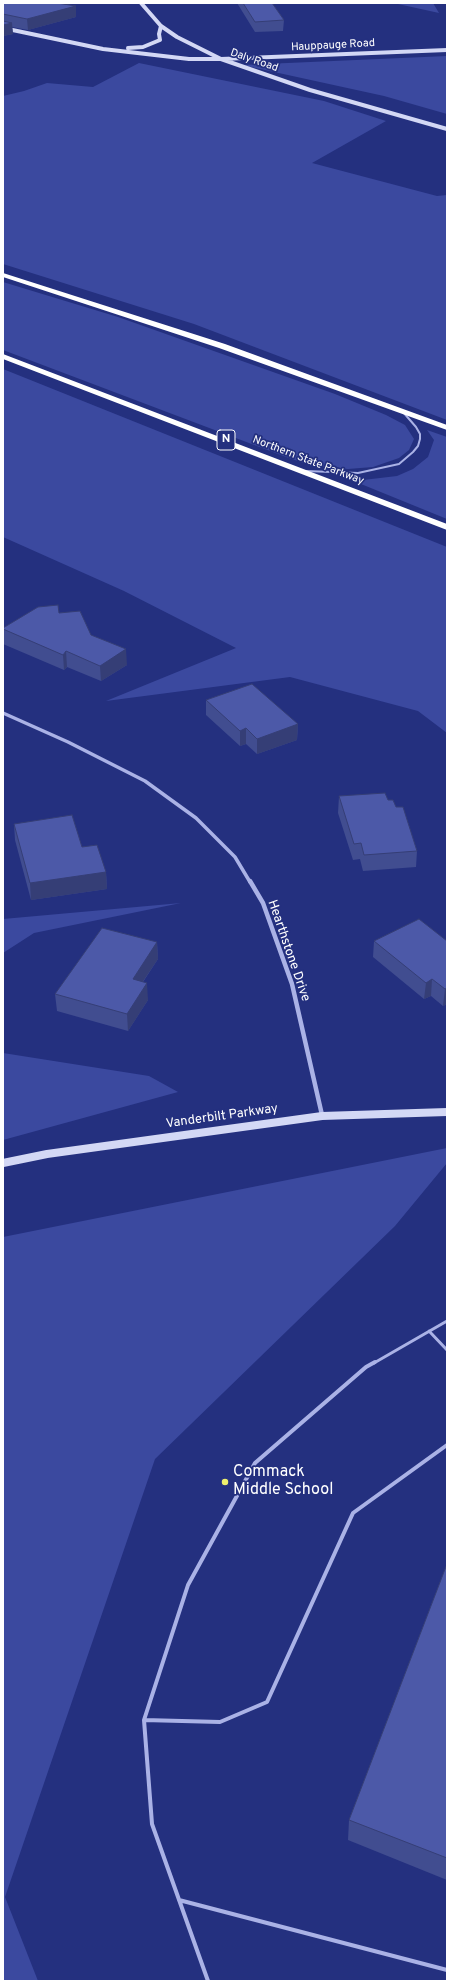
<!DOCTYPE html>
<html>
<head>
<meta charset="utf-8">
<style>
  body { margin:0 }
  #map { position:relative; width:450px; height:1984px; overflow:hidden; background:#24307f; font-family:Overpass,sans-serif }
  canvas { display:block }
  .frame { position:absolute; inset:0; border:4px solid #fff; pointer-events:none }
</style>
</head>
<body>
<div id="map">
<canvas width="450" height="1984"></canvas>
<div class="frame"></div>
</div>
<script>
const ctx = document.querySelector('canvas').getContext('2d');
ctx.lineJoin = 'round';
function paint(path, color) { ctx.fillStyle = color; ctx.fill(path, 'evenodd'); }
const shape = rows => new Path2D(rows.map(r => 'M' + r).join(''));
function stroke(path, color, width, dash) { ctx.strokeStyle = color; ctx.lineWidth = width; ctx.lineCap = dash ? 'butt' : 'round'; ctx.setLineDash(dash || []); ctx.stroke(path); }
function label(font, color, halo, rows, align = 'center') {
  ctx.font = font + ' Overpass,sans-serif'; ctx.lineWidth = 3.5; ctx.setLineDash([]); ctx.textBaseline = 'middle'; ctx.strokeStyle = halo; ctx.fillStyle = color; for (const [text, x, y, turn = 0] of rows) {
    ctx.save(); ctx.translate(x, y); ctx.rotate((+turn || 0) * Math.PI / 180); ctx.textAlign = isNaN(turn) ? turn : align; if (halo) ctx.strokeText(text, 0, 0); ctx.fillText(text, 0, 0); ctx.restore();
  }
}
const green = shape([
  [359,3,433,3,439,13,398,4],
  [447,56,447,114,384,96,242,65],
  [139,63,324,101,386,121,312,163,437,196,447,195,447,420,194,324,3,264,3,96,24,91,47,83,93,87],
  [3,282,118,317,335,394,386,415,405,425,414,439,409,450,399,458,373,467,348,469,313,466,286,457,3,350],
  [3,369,447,547,447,733,418,711,290,677,106,701,236,648,124,591,3,537],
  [427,430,447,437,447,519,361,484,363,480,397,476,413,469,428,457,434,440],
  [181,903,34,933,3,953,3,919],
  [3,1053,149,1076,178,1092,3,1140],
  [447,1148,447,1163,395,1226,155,1459,5,1897,38,1981,3,1981,3,1237]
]);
const laneFar2 = shape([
  [306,471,358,473,399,464,413,452,418,446,420,439,420,434,416,427,403,412]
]);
const laneFar1 = shape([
  [429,1331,447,1350],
  [374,1363,447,1321]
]);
const lane = shape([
  [144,1720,220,1722,267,1702,353,1513,447,1445],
  [179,1900,447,1970],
  [208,1981,152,1824,144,1720,188,1585,255,1463,366,1367,375,1362]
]);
const streetFar1 = shape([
  [3,713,68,742,145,781,196,818,235,857,250,882]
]);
const street = shape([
  [250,881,263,903,292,984,322,1115]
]);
const secondaryFar1 = shape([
  [141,3,161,26,177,37,221,59,447,50],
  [3,28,103,49,189,59,221,59,310,90,447,129],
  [128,48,143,47,160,40,159,34,161,26]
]);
const secondary = shape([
  [3,1163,47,1154,322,1116,447,1112]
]);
const highway = shape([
  [3,273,225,344,447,425,447,430,219,348,3,277,3,273],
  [3,354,447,524,447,530,3,359,3,354]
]);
const wall = shape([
  [3,3,76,17,28,30,12,27,13,34,3,36],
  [237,3,272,3,284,20,283,31,255,32],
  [59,613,91,635,127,665,101,681,67,667,64,670,3,644,3,628],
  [206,700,298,724,297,740,257,754,246,744,240,746,206,715],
  [339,796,388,800,396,807,417,851,416,867,363,871,360,859,353,860,338,813],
  [14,824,82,847,106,872,107,889,31,900,15,840],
  [374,941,447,941,447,1004,443,1006,431,996,424,999,373,957],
  [157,942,158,959,143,982,148,1000,128,1031,57,1011,55,994],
  [447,1564,447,1880,348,1840,349,1820]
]);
const shadedWall = shape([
  [76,6,76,17,28,30,27,19],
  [12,23,13,34,3,36,3,25],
  [126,649,127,665,101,681,100,666],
  [66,651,67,667,64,670,63,655],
  [298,724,297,740,257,754,257,739],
  [246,728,246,744,240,746,240,731],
  [106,872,107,889,31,900,30,883],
  [157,942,158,959,133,996,133,979],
  [432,979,431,996,424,999,426,983],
  [147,983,148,1000,128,1031,127,1014],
  [447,988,447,1004,443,1006,445,989]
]);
const building = shape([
  [3,3,57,3,76,6,27,19,3,14,3,3],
  [243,3,272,3,284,20,255,22,243,3],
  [3,21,12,23,3,25,3,21],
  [58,605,59,613,80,611,91,635,126,649,100,666,66,651,63,655,3,629,3,628,38,607,58,605],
  [252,684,298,724,257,739,246,728,240,731,206,700,252,684],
  [385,793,388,800,393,800,396,807,403,807,417,851,364,855,361,843,354,844,339,796,385,793],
  [72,815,82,847,97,845,106,872,30,883,14,824,72,815],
  [419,919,447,941,447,988,445,989,432,979,426,983,374,941,419,919],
  [102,928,157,942,133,979,147,983,127,1014,55,994,102,928],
  [447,1564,447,1858,349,1820,447,1564]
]);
const markers = [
  [225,1482,4,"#eef06d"]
];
const farStreetnames = [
  ["Hauppauge Road",333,46,-3],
  ["Daly Road",254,61,19],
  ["Northern State Parkway",308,461,21]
];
const shields = [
  [226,440,18]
];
const shieldNames = [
  ["N",226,440]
];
const streetNames = [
  ["Hearthstone Drive",288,951,71],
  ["Vanderbilt Parkway",222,1117,-8]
];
const nearPoinames = [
  ["Commack",233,1473],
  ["Middle School",233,1491]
];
paint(green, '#3b499f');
stroke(laneFar2, '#aab2e6', 2);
stroke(laneFar1, '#aab2e6', 3);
stroke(lane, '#aab2e6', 4);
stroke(streetFar1, '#aab2e6', 3.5);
stroke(street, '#aab2e6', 4.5);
stroke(secondaryFar1, '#d3d8f5', 4);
stroke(secondary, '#d3d8f5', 8);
paint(highway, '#fff');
paint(wall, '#414d90');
paint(shadedWall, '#353e76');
paint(building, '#4c59a8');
stroke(building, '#353e76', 1);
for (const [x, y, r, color] of markers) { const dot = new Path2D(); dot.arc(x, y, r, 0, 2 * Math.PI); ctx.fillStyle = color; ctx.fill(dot); stroke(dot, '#24307f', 1.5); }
label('11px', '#fff', '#24307f', farStreetnames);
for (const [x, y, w] of shields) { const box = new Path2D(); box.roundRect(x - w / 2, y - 10, w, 20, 3); ctx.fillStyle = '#24307f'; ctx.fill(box); stroke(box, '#fff', 1); }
label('bold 12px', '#fff', null, shieldNames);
label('13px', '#fff', '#24307f', streetNames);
label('16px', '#fff', '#24307f', nearPoinames, 'left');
</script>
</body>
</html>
